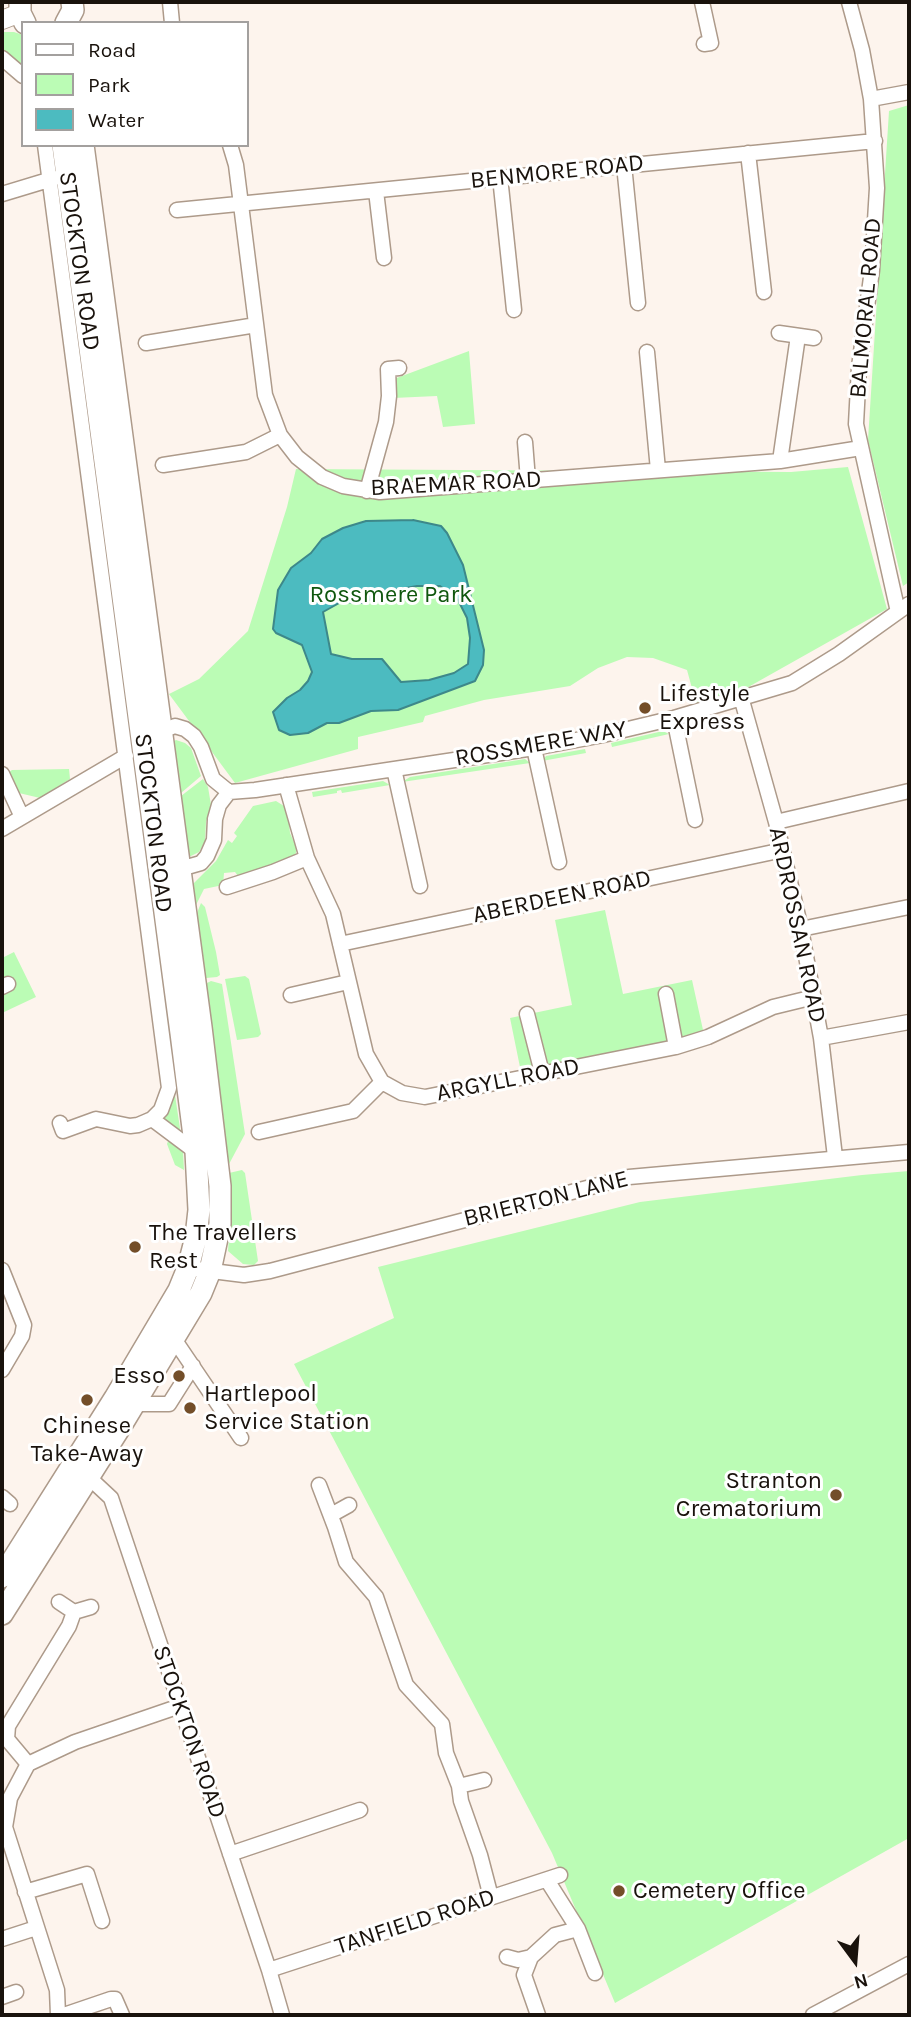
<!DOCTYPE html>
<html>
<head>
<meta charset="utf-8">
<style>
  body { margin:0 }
  #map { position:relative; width:911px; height:2017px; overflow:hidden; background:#fdf4ed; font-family:Karla,sans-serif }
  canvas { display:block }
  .frame { position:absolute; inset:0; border:4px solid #19120c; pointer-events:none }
  .legend { position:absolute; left:21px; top:21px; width:228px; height:126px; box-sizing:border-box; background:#fff; border:2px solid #a3a09e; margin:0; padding:9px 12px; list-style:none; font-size:21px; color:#19120c }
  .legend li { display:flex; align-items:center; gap:14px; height:35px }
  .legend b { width:35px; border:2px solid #a3a09e }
  .north { position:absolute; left:820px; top:1926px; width:70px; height:70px; -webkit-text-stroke:5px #fff; paint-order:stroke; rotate:164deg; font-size:19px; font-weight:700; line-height:28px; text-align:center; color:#19120c }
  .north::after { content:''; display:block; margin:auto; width:24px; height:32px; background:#19120c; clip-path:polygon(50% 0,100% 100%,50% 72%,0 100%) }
</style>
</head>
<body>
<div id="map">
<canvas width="911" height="2017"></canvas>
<div class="frame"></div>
<ul class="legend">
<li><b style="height:9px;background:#fff"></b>Road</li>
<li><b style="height:19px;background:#bbfcb5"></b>Park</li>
<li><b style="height:19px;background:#4cbbc0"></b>Water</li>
</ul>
<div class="north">N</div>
</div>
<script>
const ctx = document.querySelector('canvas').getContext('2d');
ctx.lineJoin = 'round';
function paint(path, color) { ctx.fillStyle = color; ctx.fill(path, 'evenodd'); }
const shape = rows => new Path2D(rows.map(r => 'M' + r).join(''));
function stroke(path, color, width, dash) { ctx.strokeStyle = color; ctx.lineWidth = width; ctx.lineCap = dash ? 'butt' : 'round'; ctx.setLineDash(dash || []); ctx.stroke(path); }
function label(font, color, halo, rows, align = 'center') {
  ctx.font = font + ' Karla,sans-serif'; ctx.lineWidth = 6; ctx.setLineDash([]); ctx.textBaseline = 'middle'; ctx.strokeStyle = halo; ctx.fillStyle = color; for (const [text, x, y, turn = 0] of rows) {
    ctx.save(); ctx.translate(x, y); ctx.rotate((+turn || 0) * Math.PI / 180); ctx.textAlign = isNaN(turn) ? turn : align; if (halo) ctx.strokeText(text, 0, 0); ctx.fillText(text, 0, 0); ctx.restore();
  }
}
const green = shape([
  [2,32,14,32,23,35,23,67,2,49],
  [909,105,909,582,903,586,868,440,889,111],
  [469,351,475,424,443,427,437,396,393,398,394,379],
  [848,467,887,609,743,690,696,703,687,670,653,658,627,657,598,668,570,686,484,700,425,716,423,722,358,737,358,749,235,783,169,694,199,679,248,631,287,507,296,469,791,472],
  [663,731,669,734,612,747,611,743],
  [176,740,185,743,191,748,201,776,181,793,174,741],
  [585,749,586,753,542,761,546,756],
  [525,759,530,763,402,782,410,777],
  [69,769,70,779,40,798,19,793,9,772,12,770],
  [203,779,208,787,211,805,206,822,205,841,199,852,189,857,181,796],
  [383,781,390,785,342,793,341,790,337,791,337,793,313,797,312,792],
  [276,801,284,806,288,814,290,833,297,849,294,859,238,876,235,872,224,873,223,885,204,889,196,905,193,884,216,861,228,840,232,843,237,836,234,833,253,806],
  [201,903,205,907,216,952,220,975,217,977,206,978,197,913],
  [605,910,623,994,692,980,705,1039,522,1077,510,1018,572,1005,555,920],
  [14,952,36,997,2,1013,2,958],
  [245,976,249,979,261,1034,258,1037,237,1040,225,979],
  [211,981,222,984,245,1134,228,1166,205,984],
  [174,1095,175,1095,181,1135,157,1119,168,1110],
  [168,1141,183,1151,184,1170,175,1165,167,1144],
  [242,1170,245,1173,258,1261,254,1265,243,1264,228,1251,231,1210,229,1173],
  [909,1171,909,1838,615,2003,552,1853,294,1364,394,1318,378,1267,640,1202,862,1175]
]);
const water = shape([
  [413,520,441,526,447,533,463,565,484,650,483,665,475,681,398,710,371,711,339,723,327,723,308,733,290,735,279,730,273,712,287,698,300,690,308,681,312,672,302,645,276,633,273,629,278,590,291,568,311,553,322,539,343,528,366,521,413,520],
  [417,586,440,586,458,600,467,618,470,638,468,664,454,673,429,680,401,682,382,659,352,659,331,654,323,612,341,602,364,603,384,592,417,586]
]);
const minor = shape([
  [170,2,172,23],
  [702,2,711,43,704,44],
  [849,2,862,50,871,99,877,188,872,270,859,367,856,424,898,612],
  [2,58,23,76],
  [871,99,909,92],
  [45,145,169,1088,161,1110,152,1119,138,1125,130,1126,96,1119,63,1131,60,1123],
  [230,145,236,165,265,395,280,435,297,457,322,477,343,486,380,492,780,461,861,448],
  [748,153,764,292],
  [624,165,638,303],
  [500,177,514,310],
  [376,191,384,258],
  [2,194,55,178],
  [177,210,875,141],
  [779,333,814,338],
  [146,343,256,325],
  [647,352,658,470],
  [525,442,528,480],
  [780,461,798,336],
  [163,465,246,452,280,435],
  [367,491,386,422,389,396,388,369,399,368],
  [741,697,776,822,801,929,821,1038,835,1157],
  [674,718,695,820],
  [156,733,175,726,185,729,194,736,201,747,213,779,229,792,255,790,534,748,603,735,674,718,792,683,839,654,909,604],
  [534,748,559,862],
  [394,769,420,886],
  [2,774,22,817],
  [286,785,307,858,333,914,366,1054,382,1082,402,1093,425,1097,676,1047,708,1037,773,1007,814,997],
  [776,822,909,791],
  [2,829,126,756],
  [173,864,187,867,201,863,207,856,214,840,215,819,219,805,229,792],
  [227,887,273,872,307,858],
  [801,929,909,907],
  [340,944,783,850],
  [2,987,8,984],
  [666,994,676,1047],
  [291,995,348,982],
  [527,1014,542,1073],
  [821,1038,909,1022],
  [152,1119,196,1152],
  [259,1132,353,1111,382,1082],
  [188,1268,244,1275,270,1271,629,1177,909,1152],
  [2,1270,24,1325,22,1336,2,1370],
  [174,1339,241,1438],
  [134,1404,169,1404,193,1366],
  [80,1477,96,1484,111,1498,269,1970,282,2015],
  [319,1485,335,1527,346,1562,376,1597,406,1685,442,1724,446,1753,459,1786,461,1801,480,1855,491,1897],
  [2,1497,10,1504],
  [331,1515,349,1505],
  [59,1602,74,1612,91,1607],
  [28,1764,7,1739,8,1726,69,1626,74,1612],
  [459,1786,484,1780],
  [230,1854,360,1810],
  [547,1880,578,1929,595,1973],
  [25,1892,87,1874,102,1921],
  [2,1939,36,1928],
  [507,1957,518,1960,531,1957],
  [269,1970,560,1875],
  [2,1997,16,1992],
  [58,2015,57,1990,5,1827,10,1798,28,1764,75,1742,180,1706],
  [64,2015,111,1999,115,1999,122,2015],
  [538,2015,524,1975,531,1957,555,1935,578,1929],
  [813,2015,909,1964]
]);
const major = shape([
  [2,20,20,13]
]);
const highway = shape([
  [20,2,20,13,25,23],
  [66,23,73,10,72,2],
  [2,1577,115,1398,179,1290,188,1268,196,1237,199,1210,196,1152,181,1033,63,145],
  [2,1614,122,1424,201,1293,210,1271,220,1224,220,1186,201,1027,83,145]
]);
const markers = [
  [645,708,7,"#734e29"],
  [135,1247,7,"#734e29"],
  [179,1376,7,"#734e29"],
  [87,1400,7,"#734e29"],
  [190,1408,7,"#734e29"],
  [836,1495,7,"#734e29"],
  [619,1891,7,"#734e29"]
];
const streetNames = [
  ["BENMORE ROAD",557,172,-6],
  ["STOCKTON ROAD",79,261,82],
  ["BALMORAL ROAD",866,308,-85],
  ["BRAEMAR ROAD",456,484,-3],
  ["ROSSMERE WAY",541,744,-10],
  ["STOCKTON ROAD",153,823,83],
  ["ABERDEEN ROAD",562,897,-12],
  ["ARDROSSAN ROAD",797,925,78],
  ["ARGYLL ROAD",508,1080,-11],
  ["BRIERTON LANE",546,1199,-14],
  ["STOCKTON ROAD",189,1732,71],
  ["TANFIELD ROAD",415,1922,-18]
];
const parkNames = [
  ["Rossmere Park",391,595]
];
const poiNames = [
  ["Lifestyle",659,694],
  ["Express",659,722],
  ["The Travellers",149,1233],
  ["Rest",149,1261],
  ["Esso",165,1376,"right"],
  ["Hartlepool",204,1394],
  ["Service Station",204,1422],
  ["Chinese",87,1426,"center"],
  ["Take-Away",87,1454,"center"],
  ["Stranton",822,1481,"right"],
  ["Crematorium",822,1509,"right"],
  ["Cemetery Office",633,1891]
];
paint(green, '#bbfcb5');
paint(water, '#4cbbc0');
stroke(water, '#3d888a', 2);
stroke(minor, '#ad9a8a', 17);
stroke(major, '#ad9a8a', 20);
stroke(highway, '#ad9a8a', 24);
stroke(minor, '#fff', 14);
stroke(major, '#fff', 18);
stroke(highway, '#fff', 21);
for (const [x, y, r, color] of markers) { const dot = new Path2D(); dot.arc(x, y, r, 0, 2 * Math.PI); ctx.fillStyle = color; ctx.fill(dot); stroke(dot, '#fff', 2.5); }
label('24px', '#19120c', '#fff', streetNames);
label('24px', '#10570e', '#fff', parkNames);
label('24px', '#19120c', '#fff', poiNames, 'left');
</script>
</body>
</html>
